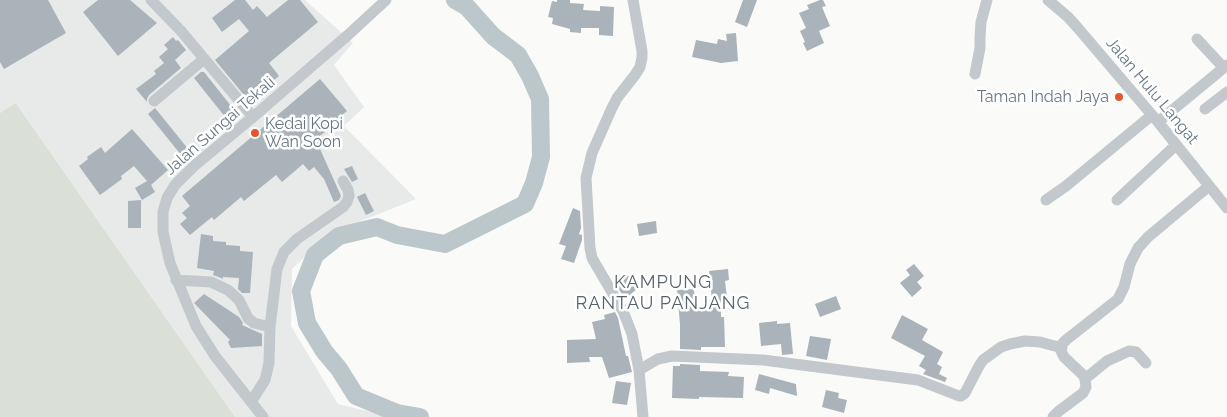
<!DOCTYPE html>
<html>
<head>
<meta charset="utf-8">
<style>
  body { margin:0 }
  canvas { display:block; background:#fafaf8 }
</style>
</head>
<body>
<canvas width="1227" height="417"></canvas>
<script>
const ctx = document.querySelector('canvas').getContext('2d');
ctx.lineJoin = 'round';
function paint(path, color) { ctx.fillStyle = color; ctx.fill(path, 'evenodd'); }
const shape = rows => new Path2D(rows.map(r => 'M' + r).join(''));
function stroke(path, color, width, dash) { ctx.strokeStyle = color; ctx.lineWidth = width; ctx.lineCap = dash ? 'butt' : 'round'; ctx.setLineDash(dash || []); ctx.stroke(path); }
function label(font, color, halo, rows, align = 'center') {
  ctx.font = font + ' Raleway,sans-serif'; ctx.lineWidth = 5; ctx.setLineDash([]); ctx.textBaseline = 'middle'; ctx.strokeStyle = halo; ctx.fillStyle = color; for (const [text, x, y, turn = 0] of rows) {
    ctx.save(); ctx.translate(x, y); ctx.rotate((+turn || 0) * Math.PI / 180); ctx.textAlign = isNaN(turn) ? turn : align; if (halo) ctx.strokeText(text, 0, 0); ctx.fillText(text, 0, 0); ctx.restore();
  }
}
const built = shape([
  [0,0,305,0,353,43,334,65,364,107,344,126,416,199,329,234,292,269,291,326,338,404,392,417,235,417,17,104,0,113]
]);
const green = shape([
  [16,103,235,417,0,417,0,113]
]);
const river = shape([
  [420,417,397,413,356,396,339,369,324,351,307,323,301,291,315,255,339,236,377,227,397,235,445,244,525,204,534,183,541,157,540,99,530,76,518,55,493,36,467,7,455,0]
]);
const building = shape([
  [0,0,48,0,66,33,4,69,0,62],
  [98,0,130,0,157,23,118,56,83,12],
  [235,0,245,0,253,10,257,6,267,17,288,0,300,0,318,22,269,63,279,76,249,101,215,60,249,31,239,19,222,32,212,18],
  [557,0,570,0,570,3,584,4,583,10,600,11,600,6,614,7,613,36,599,35,599,28,581,28,581,33,570,32,570,29,552,24,553,18,548,17,552,1,557,2],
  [743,0,757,0,747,27,735,22],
  [820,0,823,0,826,6,822,7,830,26,819,31,824,43,807,51,803,43,805,42,800,31,806,28,799,13,809,9,807,5],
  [736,33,738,61,721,63,692,57,696,40,717,44,718,39,727,41,726,34],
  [173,37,176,41,178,40,186,50,175,60,181,68,149,95,147,99,147,102,136,89,156,74,154,71,164,63,159,57,168,49,164,45],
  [201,72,204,72,235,111,226,118,194,78],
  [320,79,347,111,324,130,325,132,318,137,319,138,316,140,341,196,339,200,334,202,324,179,314,167,309,171,303,164,282,182,276,175,244,201,241,197,214,220,212,217,190,235,180,224,187,218,182,213,190,206,182,196],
  [155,108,189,150,182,156,148,114],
  [132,129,168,170,151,185,155,192,142,200,135,188,147,181,134,166,121,176,122,179,100,195,79,166,88,159,87,157,101,147,105,153],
  [352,166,358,179,352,182,344,169],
  [365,193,374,211,366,215,357,197],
  [141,200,141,228,128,228,128,201],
  [573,208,580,211,581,228,579,234,582,235,582,240,574,263,561,259,566,246,559,244],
  [656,221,657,233,639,236,637,224],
  [201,234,213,236,213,241,226,242,226,245,240,246,240,251,253,252,250,293,242,293,238,289,239,278,223,277,223,279,221,278,213,275,214,271,197,268],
  [914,264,924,276,917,282,922,288,912,297,900,283,910,275,906,270],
  [728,269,729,280,725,281,727,298,721,298,721,317,724,317,725,347,701,347,701,350,680,349,680,324,677,290,694,289,695,310,713,310,709,271],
  [627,274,638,288,625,299,615,283],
  [204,294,239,317,243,323,242,325,262,334,262,346,231,348,228,342,230,340,195,304,194,303],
  [836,296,841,309,820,317,815,304],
  [615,312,618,318,626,356,628,356,632,372,609,378,602,357,589,357,590,362,567,363,567,340,596,339,592,322,605,319,604,315],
  [902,315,928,329,922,340,943,352,937,364,942,367,939,374,947,378,945,382,923,374,926,370,919,366,925,356,891,338],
  [777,321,777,324,790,323,793,354,782,355,781,344,761,346,759,323],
  [810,336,831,339,827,360,806,356],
  [680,364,700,365,700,371,729,372,728,376,744,377,743,398,699,397,699,399,672,398,673,366,680,366],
  [759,374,796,384,797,396,770,388,769,394,755,390],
  [616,381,631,383,627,405,612,403],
  [826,390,839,393,838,398,847,400,844,413,822,407]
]);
const minor = shape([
  [151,0,181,31,253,117],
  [633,0,642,51,642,58,640,67,635,75,617,98,611,110,592,153,586,178,590,248,592,258,623,311,632,334,639,370,643,417],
  [1048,0,1068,17,1077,27,1158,122,1227,208],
  [1197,39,1224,68],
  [975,74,980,48,980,38,981,22,987,0],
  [154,101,204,59],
  [1205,109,1227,92],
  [1158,122,1227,65],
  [1046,200,1066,186,1152,115],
  [1117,200,1176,145],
  [176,280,211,282,228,290,239,300,248,318,254,323,270,327,277,269,284,252,297,239,343,207,347,202,349,196,348,190,343,181],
  [639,370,658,359,672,356,763,360,918,380,959,396,961,396,965,393,979,366,983,360,1001,347,1010,344,1025,341,1040,342,1062,348],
  [1085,379,1107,361,1129,351,1136,352,1146,363],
  [251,402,265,380,269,363,270,327],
  [263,417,215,356,196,326,170,263,163,232,163,212,167,198,175,185,194,166,253,117,348,35,386,0],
  [1053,417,1059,411,1083,393,1086,387,1085,379,1083,375,1064,357,1061,351,1062,344,1066,340,1118,299,1124,287,1130,264,1138,248,1148,237,1209,186]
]);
const markers = [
  [1119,97,5,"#e4572e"],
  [255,133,5,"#e4572e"]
];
const streetNames = [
  ["Jalan Hulu Langat",1152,91,50],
  ["Jalan Sungai Tekali",220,126,-41]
];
const poiNames = [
  ["Taman Indah Jaya",1109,97],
  ["Kedai Kopi",265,124,"left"],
  ["Wan Soon",265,142,"left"]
];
const neighbourhoodNames = [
  ["KAMPUNG",663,283],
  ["RANTAU PANJANG",663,304]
];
paint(built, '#e8e9e9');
paint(green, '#dadfd7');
stroke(river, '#bbc7cb', 18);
paint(building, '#aab3b9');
stroke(minor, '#c3c8cc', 11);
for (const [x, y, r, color] of markers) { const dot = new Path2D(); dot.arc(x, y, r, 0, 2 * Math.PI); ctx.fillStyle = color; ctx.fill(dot); stroke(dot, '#fff', 2); }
label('16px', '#657683', '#fff', streetNames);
label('16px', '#657683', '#fff', poiNames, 'right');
ctx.letterSpacing = '1px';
label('18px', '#57646e', '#fff', neighbourhoodNames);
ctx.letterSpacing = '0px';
</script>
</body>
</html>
